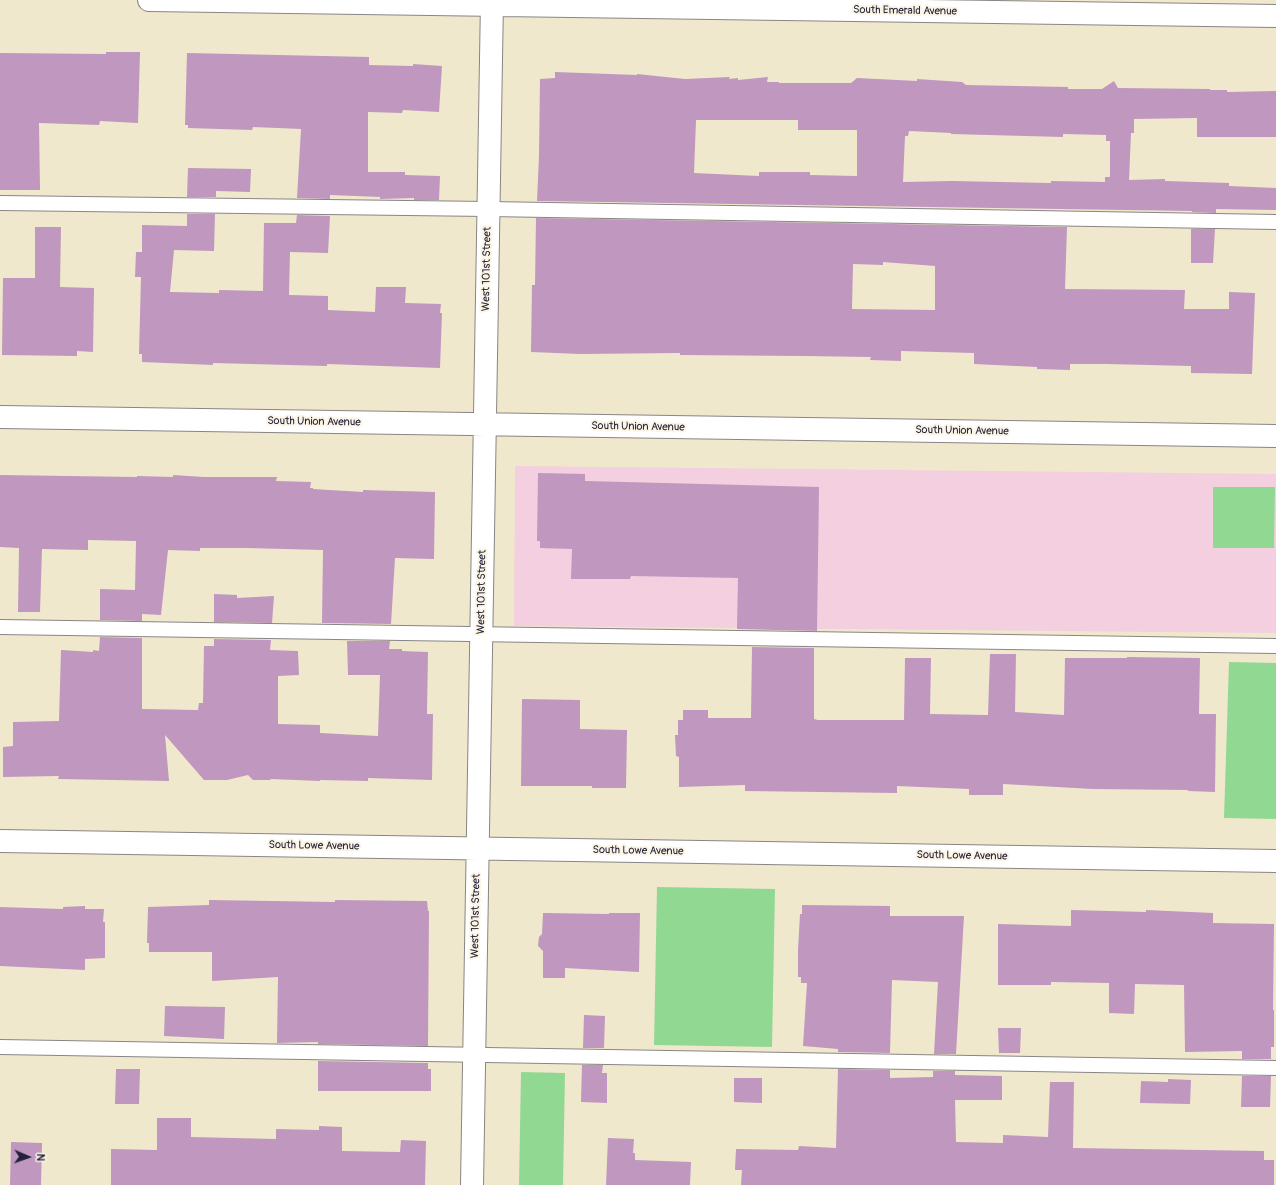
<!DOCTYPE html>
<html>
<head>
<meta charset="utf-8">
<style>
  body { margin:0 }
  #map { position:relative; width:1276px; height:1185px; overflow:hidden; background:#f0e8cc; font-family:Pangolin,sans-serif }
  canvas { display:block }
  .north { position:absolute; left:8px; top:1137px; width:40px; height:40px; -webkit-text-stroke:3px #fcf5e5; paint-order:stroke; rotate:92deg; font-size:11px; font-weight:700; line-height:16px; text-align:center; color:#22223b }
  .north::after { content:''; display:block; margin:auto; width:14px; height:18px; background:#22223b; clip-path:polygon(50% 0,100% 100%,50% 72%,0 100%) }
</style>
</head>
<body>
<div id="map">
<canvas width="1276" height="1185"></canvas>
<div class="north">N</div>
</div>
<script>
const ctx = document.querySelector('canvas').getContext('2d');
ctx.lineJoin = 'round';
function paint(path, color) { ctx.fillStyle = color; ctx.fill(path, 'evenodd'); }
const shape = rows => new Path2D(rows.map(r => 'M' + r).join(''));
function stroke(path, color, width, dash) { ctx.strokeStyle = color; ctx.lineWidth = width; ctx.lineCap = dash ? 'butt' : 'round'; ctx.setLineDash(dash || []); ctx.stroke(path); }
function label(font, color, halo, rows, align = 'center') {
  ctx.font = font + ' Pangolin,sans-serif'; ctx.lineWidth = 4; ctx.setLineDash([]); ctx.textBaseline = 'middle'; ctx.strokeStyle = halo; ctx.fillStyle = color; for (const [text, x, y, turn = 0] of rows) {
    ctx.save(); ctx.translate(x, y); ctx.rotate((+turn || 0) * Math.PI / 180); ctx.textAlign = isNaN(turn) ? turn : align; if (halo) ctx.strokeText(text, 0, 0); ctx.fillText(text, 0, 0); ctx.restore();
  }
}
const built = shape([
  [515,466,1276,474,1276,633,514,626]
]);
const green = shape([
  [1213,487,1275,487,1274,548,1213,548],
  [1229,662,1276,663,1276,819,1224,818],
  [657,887,775,889,772,1047,654,1045],
  [521,1072,565,1073,563,1185,519,1185]
]);
const building = shape([
  [106,52,140,52,138,123,100,121,99,125,39,123,40,190,0,190,0,53,106,54],
  [187,53,369,57,369,65,413,66,413,64,442,66,439,112,403,110,402,113,368,112,368,172,405,172,405,175,440,176,439,200,414,200,414,198,380,199,380,197,330,195,330,199,297,198,301,129,253,127,252,130,188,128,188,125,185,125],
  [555,72,637,75,637,74,685,79,730,77,729,79,738,78,738,80,768,77,767,82,779,82,779,83,851,83,857,78,917,81,917,79,962,82,966,85,1068,87,1068,89,1102,89,1114,81,1118,88,1210,89,1210,90,1227,90,1227,92,1276,91,1276,137,1197,137,1197,118,1134,119,1134,133,1131,133,1129,180,1165,179,1165,181,1229,183,1229,186,1276,188,1276,210,1216,209,1216,213,1192,212,1192,211,537,201,539,156,540,79,555,78],
  [696,120,798,120,798,130,857,130,857,176,810,175,810,172,759,172,759,176,694,173],
  [909,131,951,133,951,134,1063,137,1063,134,1106,135,1106,141,1110,141,1110,177,1105,177,1105,182,1051,181,1051,183,952,181,903,182,905,136,908,136],
  [188,168,251,169,250,192,216,191,216,197,187,197],
  [187,214,215,214,214,251,174,250,170,292,219,293,219,290,263,291,264,223,296,223,297,215,330,216,328,253,290,252,289,295,328,296,328,310,375,312,376,287,406,287,405,303,441,304,440,313,442,313,440,368,327,364,327,366,213,363,213,365,142,362,142,354,139,354,141,277,135,277,136,252,142,252,142,225,187,226],
  [536,218,1067,227,1065,289,1185,290,1184,309,1229,309,1229,292,1255,293,1252,374,1191,373,1191,366,1107,364,1070,364,1070,370,1037,369,1037,367,974,364,974,353,901,351,901,361,870,360,871,357,804,356,680,355,680,353,580,354,531,352,532,285,535,285],
  [883,262,935,266,935,310,852,309,853,264,883,265],
  [35,227,61,227,60,287,94,288,93,352,77,351,77,356,2,355,3,278,35,278],
  [1191,229,1215,229,1213,263,1191,263],
  [538,473,585,474,585,481,819,487,817,631,737,629,738,578,631,576,630,579,571,579,572,549,540,548,540,541,537,541],
  [0,475,137,477,137,476,173,477,173,475,204,477,277,477,276,481,311,482,310,488,313,488,313,489,363,492,363,490,435,492,434,559,395,558,391,624,322,623,323,550,247,548,200,548,200,551,168,550,161,615,142,614,142,621,100,620,100,589,135,590,136,541,88,540,88,550,42,549,40,612,18,612,19,548,0,547],
  [214,594,237,595,237,598,274,596,272,623,214,622],
  [100,637,142,638,142,709,143,709,198,710,199,703,203,703,204,646,214,646,214,639,271,640,270,650,298,651,299,675,278,676,278,724,320,725,320,733,378,736,380,675,348,675,347,641,390,641,389,649,402,649,402,651,428,652,427,714,433,714,432,780,368,778,368,781,320,780,320,781,271,779,270,780,253,780,248,775,227,780,204,780,165,735,169,781,58,779,59,776,3,777,3,747,13,746,13,722,59,721,61,650,93,652,93,650,99,651],
  [752,647,814,648,814,719,818,720,904,720,905,658,931,658,930,714,988,715,990,654,1016,654,1015,712,1064,715,1065,658,1127,658,1127,657,1200,658,1199,714,1216,714,1215,792,1188,791,1188,790,1093,789,1003,784,1003,795,969,795,969,789,897,786,897,793,745,791,745,785,679,787,679,757,676,756,675,735,678,735,678,720,683,720,683,710,708,710,708,718,751,718],
  [522,699,580,700,580,729,627,730,626,788,592,788,592,786,521,786],
  [209,900,335,902,335,900,427,901,428,911,429,911,428,1046,318,1044,318,1042,277,1043,278,977,212,981,212,952,149,952,149,943,147,943,148,907,209,905],
  [802,905,890,906,890,916,964,916,956,1054,934,1054,938,982,892,980,890,1053,838,1052,838,1049,803,1046,807,983,801,983,801,977,798,977,798,950,800,914,802,914],
  [85,906,85,909,104,909,103,922,105,922,105,958,85,959,85,970,0,966,0,907,63,909,63,907],
  [1071,910,1146,912,1146,910,1213,913,1213,923,1274,924,1273,1010,1274,1010,1274,1047,1271,1047,1271,1059,1242,1059,1242,1051,1185,1052,1184,985,1135,984,1134,1014,1109,1013,1109,983,1051,982,1051,985,998,985,998,924,1071,926],
  [543,913,609,914,609,913,640,913,639,972,565,968,565,978,543,978,543,951,538,946,539,937,542,934],
  [165,1006,225,1007,224,1039,164,1036],
  [584,1015,605,1016,604,1048,583,1048],
  [998,1028,1021,1028,1020,1053,999,1053],
  [318,1061,428,1063,428,1069,431,1069,431,1091,318,1091],
  [582,1065,603,1065,602,1073,607,1073,607,1103,581,1102],
  [116,1069,140,1069,139,1104,115,1104],
  [838,1069,890,1070,890,1078,933,1077,933,1071,955,1071,955,1075,1002,1076,1002,1100,955,1100,956,1142,1003,1143,1003,1135,1048,1137,1050,1082,1074,1082,1073,1148,1264,1151,1264,1160,1274,1160,1274,1185,741,1185,742,1170,735,1170,736,1149,798,1150,799,1146,836,1148],
  [1242,1076,1271,1076,1270,1107,1241,1107],
  [734,1078,762,1078,762,1103,734,1102],
  [1168,1079,1191,1080,1190,1104,1140,1103,1141,1081,1168,1082],
  [157,1118,191,1118,191,1137,276,1139,276,1129,319,1130,319,1126,342,1127,342,1151,400,1152,401,1140,426,1141,425,1185,111,1185,111,1149,157,1150],
  [608,1138,634,1139,633,1153,635,1153,635,1160,691,1162,690,1185,606,1185],
  [11,1142,42,1143,41,1185,10,1185]
]);
const lane = shape([
  [0,203,488,209,1276,222],
  [0,627,1276,646],
  [0,1047,1276,1068]
]);
const street = shape([
  [149,0,1276,16],
  [0,417,1276,436],
  [0,841,1276,861],
  [472,1185,492,0]
]);
const streetNames = [
  ["South Emerald Avenue",905,11,1],
  ["West 101st Street",487,269,-89],
  ["South Union Avenue",314,422,1],
  ["South Union Avenue",638,427,1],
  ["South Union Avenue",962,431,1],
  ["West 101st Street",482,592,-89],
  ["South Lowe Avenue",314,846,1],
  ["South Lowe Avenue",638,851,1],
  ["South Lowe Avenue",962,856,1],
  ["West 101st Street",476,916,-89]
];
paint(built, '#f3cfdf');
paint(green, '#91d893');
paint(building, '#bf97bf');
stroke(lane, '#898584', 16);
stroke(street, '#898584', 24);
stroke(lane, '#fff', 14);
stroke(street, '#fff', 22);
label('11px', '#22223b', '#fcf5e5', streetNames);
</script>
</body>
</html>
